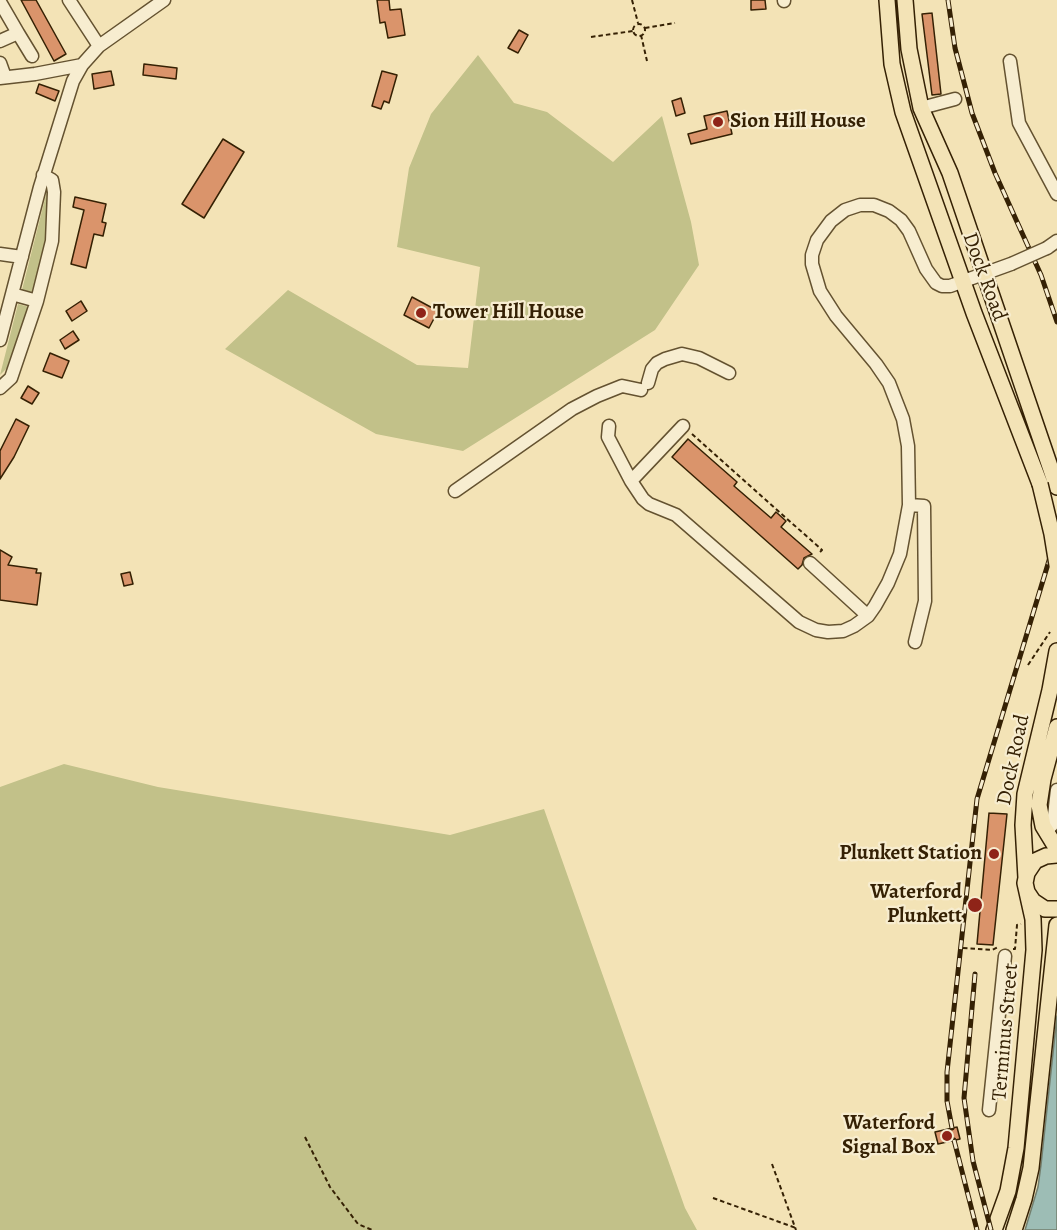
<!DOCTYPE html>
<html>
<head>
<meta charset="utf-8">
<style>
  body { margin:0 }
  canvas { display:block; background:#f3e3b6 }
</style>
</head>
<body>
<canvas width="1057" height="1230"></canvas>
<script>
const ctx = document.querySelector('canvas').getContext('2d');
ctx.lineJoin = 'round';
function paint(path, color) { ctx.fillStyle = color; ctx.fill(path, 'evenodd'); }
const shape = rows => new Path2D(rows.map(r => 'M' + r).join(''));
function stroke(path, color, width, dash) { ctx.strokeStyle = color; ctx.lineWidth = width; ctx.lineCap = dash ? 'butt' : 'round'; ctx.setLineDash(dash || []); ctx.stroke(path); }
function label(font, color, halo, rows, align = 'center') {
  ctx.font = font + ' Alegreya,serif'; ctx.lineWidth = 4.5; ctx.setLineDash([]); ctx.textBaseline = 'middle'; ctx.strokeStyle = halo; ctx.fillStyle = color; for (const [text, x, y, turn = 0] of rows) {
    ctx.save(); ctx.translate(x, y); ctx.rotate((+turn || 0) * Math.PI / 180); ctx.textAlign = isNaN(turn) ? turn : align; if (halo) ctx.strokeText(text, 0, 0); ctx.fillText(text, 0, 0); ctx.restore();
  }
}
const green = shape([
  [478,55,514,103,547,112,613,162,662,116,691,222,699,265,655,330,463,451,376,434,225,349,288,290,417,365,468,368,480,267,397,247,409,168,431,114],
  [47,191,46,238,32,292,22,290],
  [18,304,29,307,12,363,0,375],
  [64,764,158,787,450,835,544,809,685,1208,697,1230,0,1230,0,787]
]);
const water = shape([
  [1057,1016,1057,1230,1025,1230,1038,1187,1041,1165,1057,1016]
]);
const building = shape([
  [21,0,36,0,66,54,54,61,21,0],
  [377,0,389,0,390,10,401,9,405,35,388,38,385,22,380,23,377,0],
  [751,0,765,0,766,9,751,10,751,0],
  [932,13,941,94,932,95,922,14,932,13],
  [519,30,528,35,518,53,508,48,519,30],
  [144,64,177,68,176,79,143,75,144,64],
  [111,71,114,85,94,89,92,74,111,71],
  [382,71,397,75,389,103,384,101,381,109,372,106,382,71],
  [39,84,59,91,55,101,36,93,39,84],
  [681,98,685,113,676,116,672,101,681,98],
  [727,111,732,134,691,144,688,134,707,129,704,116,727,111],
  [223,139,244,152,204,218,182,204,223,139],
  [75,197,106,204,102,222,106,223,103,236,94,234,86,268,71,264,84,210,73,207,75,197],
  [412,297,438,311,429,328,404,315,412,297],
  [81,301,87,311,72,321,66,311,81,301],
  [73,331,79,340,65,349,60,340,73,331],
  [50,353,69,361,62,378,43,371,50,353],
  [28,386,39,393,32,404,21,398,28,386],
  [16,419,29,426,14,457,0,479,0,451,16,419],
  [688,439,737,482,734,486,771,518,776,512,786,521,781,527,812,554,804,558,802,565,798,569,672,457,688,439],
  [0,550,12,557,8,565,37,569,36,573,41,573,37,605,0,600,0,550],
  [130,572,133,584,124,586,121,574,130,572],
  [989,813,1007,814,993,945,977,944,989,813],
  [957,1127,960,1139,938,1144,935,1132,957,1127]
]);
const path = shape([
  [632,0,638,23],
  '633 30a6 6 0 1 1 12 0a6 6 0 1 1-12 0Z',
  [645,28,675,23],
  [641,35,647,61],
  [591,37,633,31],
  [692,434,822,550,818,554],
  [1028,665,1050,632],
  [963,948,992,950,998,947],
  [1013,949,1015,949,1017,925,1021,924],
  [305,1137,330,1187,358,1224,372,1230],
  [772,1164,796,1230],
  [713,1198,796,1228]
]);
const minor = shape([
  [69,0,99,46],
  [784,0,784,1],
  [0,2,18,33,0,41],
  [18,33,32,56],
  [1010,61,1019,123,1057,194],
  [0,63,5,77],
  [0,78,35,74,82,65],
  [921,108,955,99],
  [1047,248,1057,241],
  [0,254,22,257],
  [12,294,37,301],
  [0,340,40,187,73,81,82,65,99,46,164,0],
  [648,383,652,369,657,363,665,359,682,354,699,358,729,373],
  [0,388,11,378,37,301,52,241,54,192,52,180,43,175],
  [609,426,608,437,631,481],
  [683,426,631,481,643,499,649,504,676,515,799,622,816,630,828,632,843,631,854,626,868,616,875,606,888,583,900,554,909,505,908,446,903,419,889,383,876,364,836,316,820,291,812,264,812,255,817,240,831,221,845,210,860,205,874,205,889,211,901,220,909,231,926,269,936,283,942,286,950,286,1011,264],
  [455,491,572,409,597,396,622,386,641,390],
  [909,505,924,506,925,601,915,642],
  [810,563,868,616],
  [1046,832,1053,824,1057,790],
  [989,1110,1005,956]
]);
const major = shape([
  [887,0,892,64,903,112,974,313,1040,484],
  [905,0,909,49,921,108,950,173,1057,487],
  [1057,727,1043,779,1039,805,1043,826,1057,849],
  [1057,855,1046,856,1035,861,1027,873,1025,883,1027,892,1033,901,1045,909,1057,909],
  [1026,878,1023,825,1025,794,1050,690,1057,651],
  [994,1230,1008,1191,1016,1148,1034,950,1033,919,1027,892],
  [1014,1230,1024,1199,1031,1168,1057,925]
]);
const rail = shape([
  [948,0,955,48,972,113,995,173,1041,275,1057,322],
  [975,974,964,1098,973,1161,991,1230],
  [952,1128,947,1101,947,1072,977,799,1057,534],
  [954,1140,977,1230]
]);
const minorBridge = shape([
  [1011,264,1047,248]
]);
const majorBridge = shape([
  [1040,484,1052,534,1057,565]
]);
const markers = [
  [718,122,6,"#8f2418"],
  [421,313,6,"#8f2418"],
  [994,854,6,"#8f2418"],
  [975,905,8,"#8f2418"],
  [947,1136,6,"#8f2418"]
];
const poiNames = [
  ["Sion Hill House",730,122,"left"],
  ["Tower Hill House",433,313,"left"],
  ["Plunkett Station",982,854],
  ["Waterford",962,893],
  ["Plunkett",962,917],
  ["Waterford",935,1124],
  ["Signal Box",935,1148]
];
const streetNames = [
  ["Dock Road",984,277,70],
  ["Dock Road",1014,760,-78],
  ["Terminus Street",1006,1032,-85]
];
paint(green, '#c2c189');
paint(water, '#9dbdb5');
stroke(water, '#737f6e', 1.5);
paint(building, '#da946b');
stroke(building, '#352104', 1.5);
stroke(minor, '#645230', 15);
stroke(major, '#352104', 18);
stroke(path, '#352104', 2, [4.5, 3]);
stroke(minor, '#f7edd0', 12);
stroke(major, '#f3e3b6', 15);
stroke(rail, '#352104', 5);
stroke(rail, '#f7edd0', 3, [9]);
stroke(minorBridge, '#645230', 15, []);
stroke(majorBridge, '#352104', 18, []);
stroke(minorBridge, '#f7edd0', 12);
stroke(majorBridge, '#f3e3b6', 15);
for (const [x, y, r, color] of markers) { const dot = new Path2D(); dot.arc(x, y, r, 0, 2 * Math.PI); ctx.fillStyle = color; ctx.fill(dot); stroke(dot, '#f7edd0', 2); }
label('bold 21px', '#352104', '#f7edd0', poiNames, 'right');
label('21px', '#352104', '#f7edd0', streetNames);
</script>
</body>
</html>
